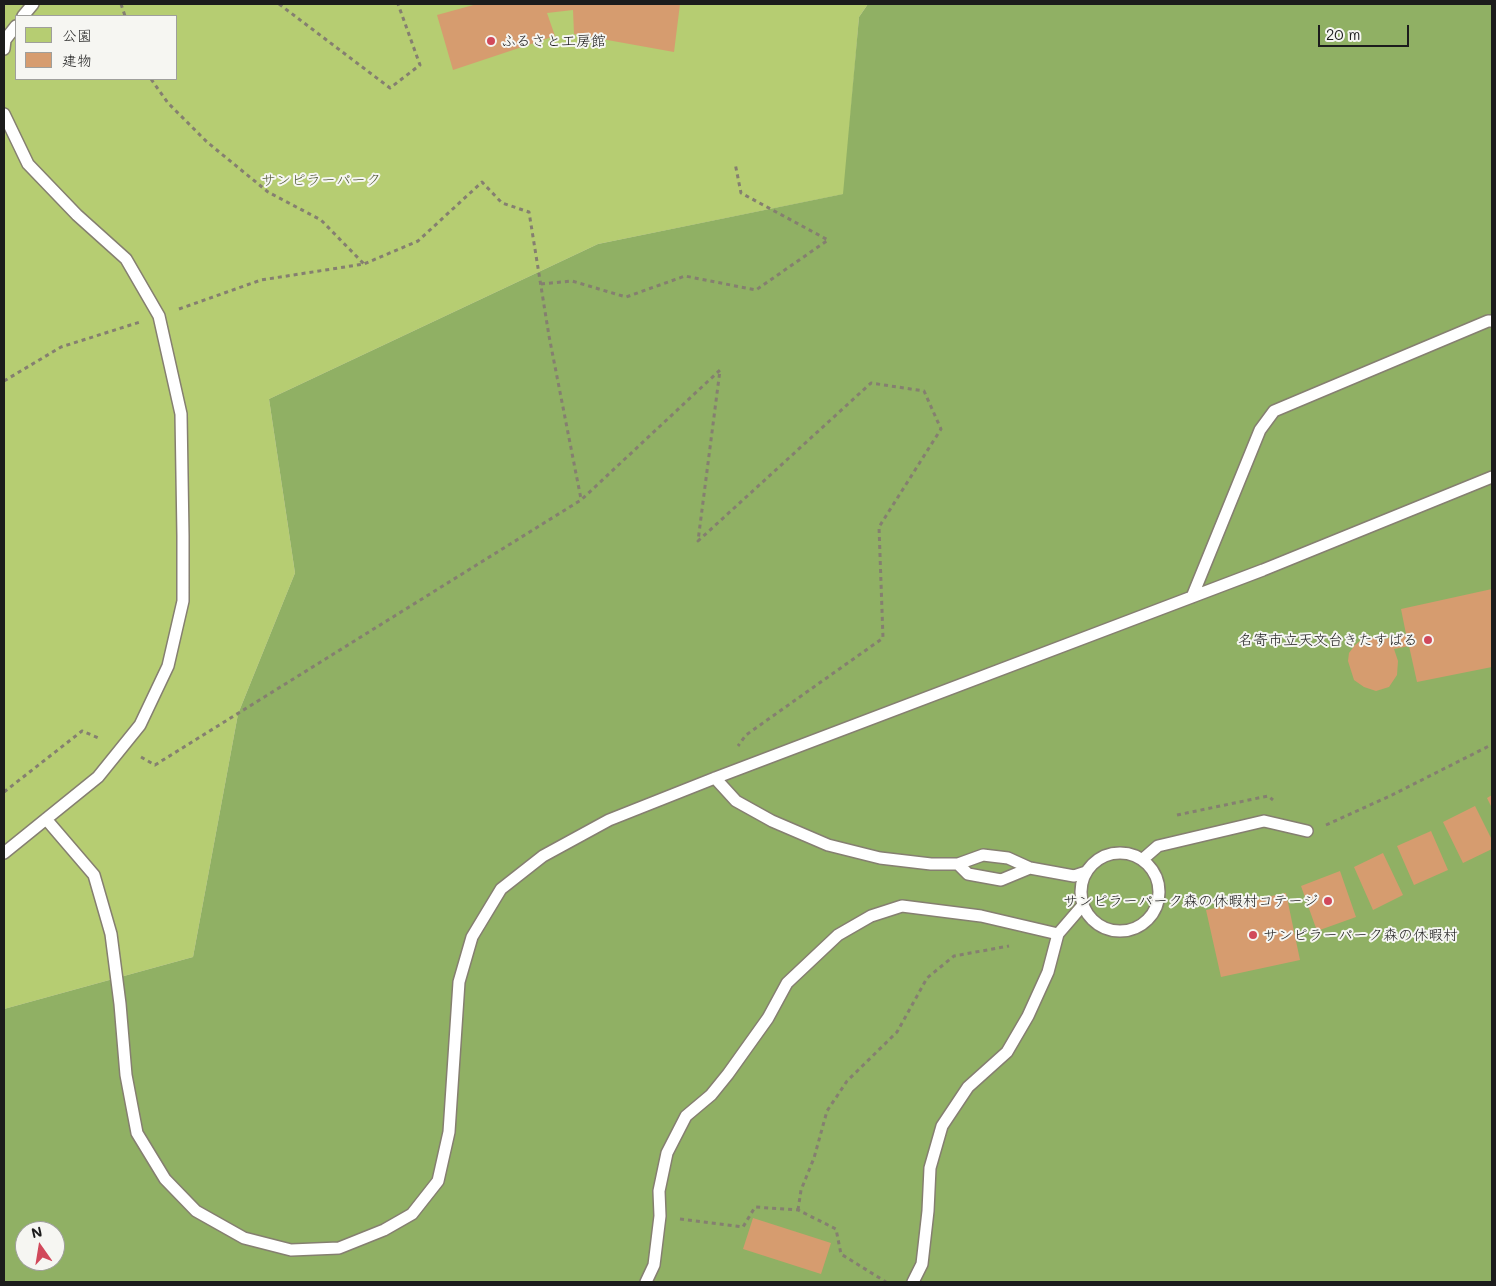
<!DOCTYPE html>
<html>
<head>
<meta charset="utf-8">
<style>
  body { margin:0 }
  #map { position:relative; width:1496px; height:1286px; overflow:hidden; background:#eee2c4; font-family:Mali,"Klee One",sans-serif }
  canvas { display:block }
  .frame { position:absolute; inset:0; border:5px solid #1c1c1c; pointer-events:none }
  .legend { position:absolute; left:15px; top:15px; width:162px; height:65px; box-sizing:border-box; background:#f6f6f2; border:1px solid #9f9f9c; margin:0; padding:6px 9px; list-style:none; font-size:15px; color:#1c1c1c }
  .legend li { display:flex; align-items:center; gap:10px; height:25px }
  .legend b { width:25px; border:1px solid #9f9f9c }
  .north { position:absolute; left:15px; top:1221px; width:50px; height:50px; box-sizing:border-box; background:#f6f6f2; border:1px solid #9f9f9c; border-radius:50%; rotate:347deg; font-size:14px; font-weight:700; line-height:20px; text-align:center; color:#1c1c1c }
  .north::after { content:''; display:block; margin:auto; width:18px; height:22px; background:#d1495b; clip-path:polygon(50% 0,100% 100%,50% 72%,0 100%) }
  .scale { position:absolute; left:1318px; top:25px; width:91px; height:22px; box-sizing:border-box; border:2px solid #1c1c1c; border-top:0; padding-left:6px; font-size:15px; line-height:18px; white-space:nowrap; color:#1c1c1c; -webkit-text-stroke:4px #f6f6f2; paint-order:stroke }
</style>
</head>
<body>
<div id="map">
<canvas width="1496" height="1286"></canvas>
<div class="frame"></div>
<ul class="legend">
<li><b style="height:14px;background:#b6cd72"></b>公園</li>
<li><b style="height:14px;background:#d69c6f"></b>建物</li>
</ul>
<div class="north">N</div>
<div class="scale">20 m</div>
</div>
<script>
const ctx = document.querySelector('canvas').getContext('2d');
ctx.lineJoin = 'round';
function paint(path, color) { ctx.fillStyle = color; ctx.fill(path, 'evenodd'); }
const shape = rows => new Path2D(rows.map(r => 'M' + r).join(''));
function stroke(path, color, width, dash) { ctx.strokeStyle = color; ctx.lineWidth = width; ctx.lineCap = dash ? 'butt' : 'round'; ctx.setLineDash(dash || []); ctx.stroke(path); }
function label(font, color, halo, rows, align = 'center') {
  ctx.font = font + ' Mali,"Klee One",sans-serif'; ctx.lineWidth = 4; ctx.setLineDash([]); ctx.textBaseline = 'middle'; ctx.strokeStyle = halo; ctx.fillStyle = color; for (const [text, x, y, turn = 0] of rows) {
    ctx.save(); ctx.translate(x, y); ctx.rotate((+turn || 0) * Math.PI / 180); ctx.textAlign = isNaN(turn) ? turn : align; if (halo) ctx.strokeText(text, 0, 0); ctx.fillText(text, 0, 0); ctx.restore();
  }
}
const green = shape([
  [4,4,868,4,859,17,844,194,598,244,269,399,295,573,238,714,193,957,4,1009],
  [16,16,176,16,176,79,16,79]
]);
const forest = shape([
  [868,4,1492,4,1492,1282,4,1282,4,1009,193,957,238,714,295,573,269,399,598,244,843,194,859,17],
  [25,1231,55,1231,55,1261,25,1261]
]);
const building = shape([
  [477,4,680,4,674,52,574,34,573,10,547,13,555,36,453,70,437,15],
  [1492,589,1492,667,1417,682,1409,646,1394,649,1398,661,1397,675,1389,687,1376,691,1364,687,1354,680,1348,661,1349,653,1355,645,1361,640,1377,636,1384,639,1406,634,1401,609],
  [1492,795,1492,808,1487,798],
  [1475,806,1492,840,1492,849,1463,863,1443,822],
  [1431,831,1448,870,1414,885,1397,846],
  [1383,853,1403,895,1373,910,1354,867],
  [1340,871,1356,917,1317,931,1301,886],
  [1286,893,1300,960,1221,977,1206,910],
  [753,1218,831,1243,821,1274,743,1249]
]);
const path = shape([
  [121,4,125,16],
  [279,4,390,88,420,65,398,4],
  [151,79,168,103,207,142,268,192,321,220,364,264],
  [541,284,572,281,626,297,685,276,756,290,828,240,741,193,735,163],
  [179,309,261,280,364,264,418,241,482,182,502,203,529,212,549,336,581,499],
  [4,381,61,347,140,322],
  [141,757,155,765,581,500,720,370,698,541,871,383,924,391,941,429,879,527,883,638,746,735,738,746],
  [4,792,82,731,101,739],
  [1177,815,1268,796,1273,800],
  [1326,825,1392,795,1489,746,1492,747],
  [798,1210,801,1190,814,1158,827,1111,847,1081,897,1032,927,978,954,956,1009,946],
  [680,1219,743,1227,755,1207,798,1210,836,1229,841,1254,886,1282]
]);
const lane = shape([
  [23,16,33,4],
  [4,49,5,40,16,26],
  [4,114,28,164,77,215,126,259,159,316,181,414,183,536,183,601,168,666,140,725,98,777,4,853],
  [1192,597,1260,430,1274,411,1488,321,1492,321],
  [715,778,736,801,772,821,828,845,880,858,931,864,958,864,983,855,1008,858,1030,868,1074,876,1086,872],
  [46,819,94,875,111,934,120,1004,126,1075,137,1133,165,1179,196,1211,244,1238,291,1250,339,1248,384,1230,412,1214,438,1181,449,1132,459,982,472,937,501,889,543,856,609,820,715,778,1263,570,1492,477],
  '1081 892a39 39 0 1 1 78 0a39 39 0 1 1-78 0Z',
  [1143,859,1158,846,1264,821,1307,831],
  [958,864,968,874,1001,880,1030,868],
  [646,1282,654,1265,660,1216,659,1191,667,1153,686,1116,711,1095,728,1074,768,1018,787,983,838,935,871,916,902,906,981,916,1058,934],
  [913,1282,922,1264,928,1211,930,1168,942,1126,968,1087,1007,1052,1028,1016,1048,972,1058,934,1083,905]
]);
const markers = [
  [491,41,5,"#d1495b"],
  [1428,640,5,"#d1495b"],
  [1328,901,5,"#d1495b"],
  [1253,935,5,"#d1495b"]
];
const poiNames = [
  ["ふるさと工房館",501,41],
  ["名寄市立天文台きたすばる",1418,640,"right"],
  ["サンピラーパーク森の休暇村コテージ",1318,901,"right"],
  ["サンピラーパーク森の休暇村",1263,935]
];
const parkNames = [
  ["サンピラーパーク",321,180]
];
paint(green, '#b6cd72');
paint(forest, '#90b064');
paint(building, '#d69c6f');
stroke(lane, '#857f70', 14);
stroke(path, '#857f70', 3, [4, 4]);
stroke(lane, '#fff', 11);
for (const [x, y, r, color] of markers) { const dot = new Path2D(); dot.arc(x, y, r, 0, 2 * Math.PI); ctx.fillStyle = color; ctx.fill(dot); stroke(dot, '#f6f6f2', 2); }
label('15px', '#1c1c1c', '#f6f6f2', poiNames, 'left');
label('15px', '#525a3a', '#f6f6f2', parkNames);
</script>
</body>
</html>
